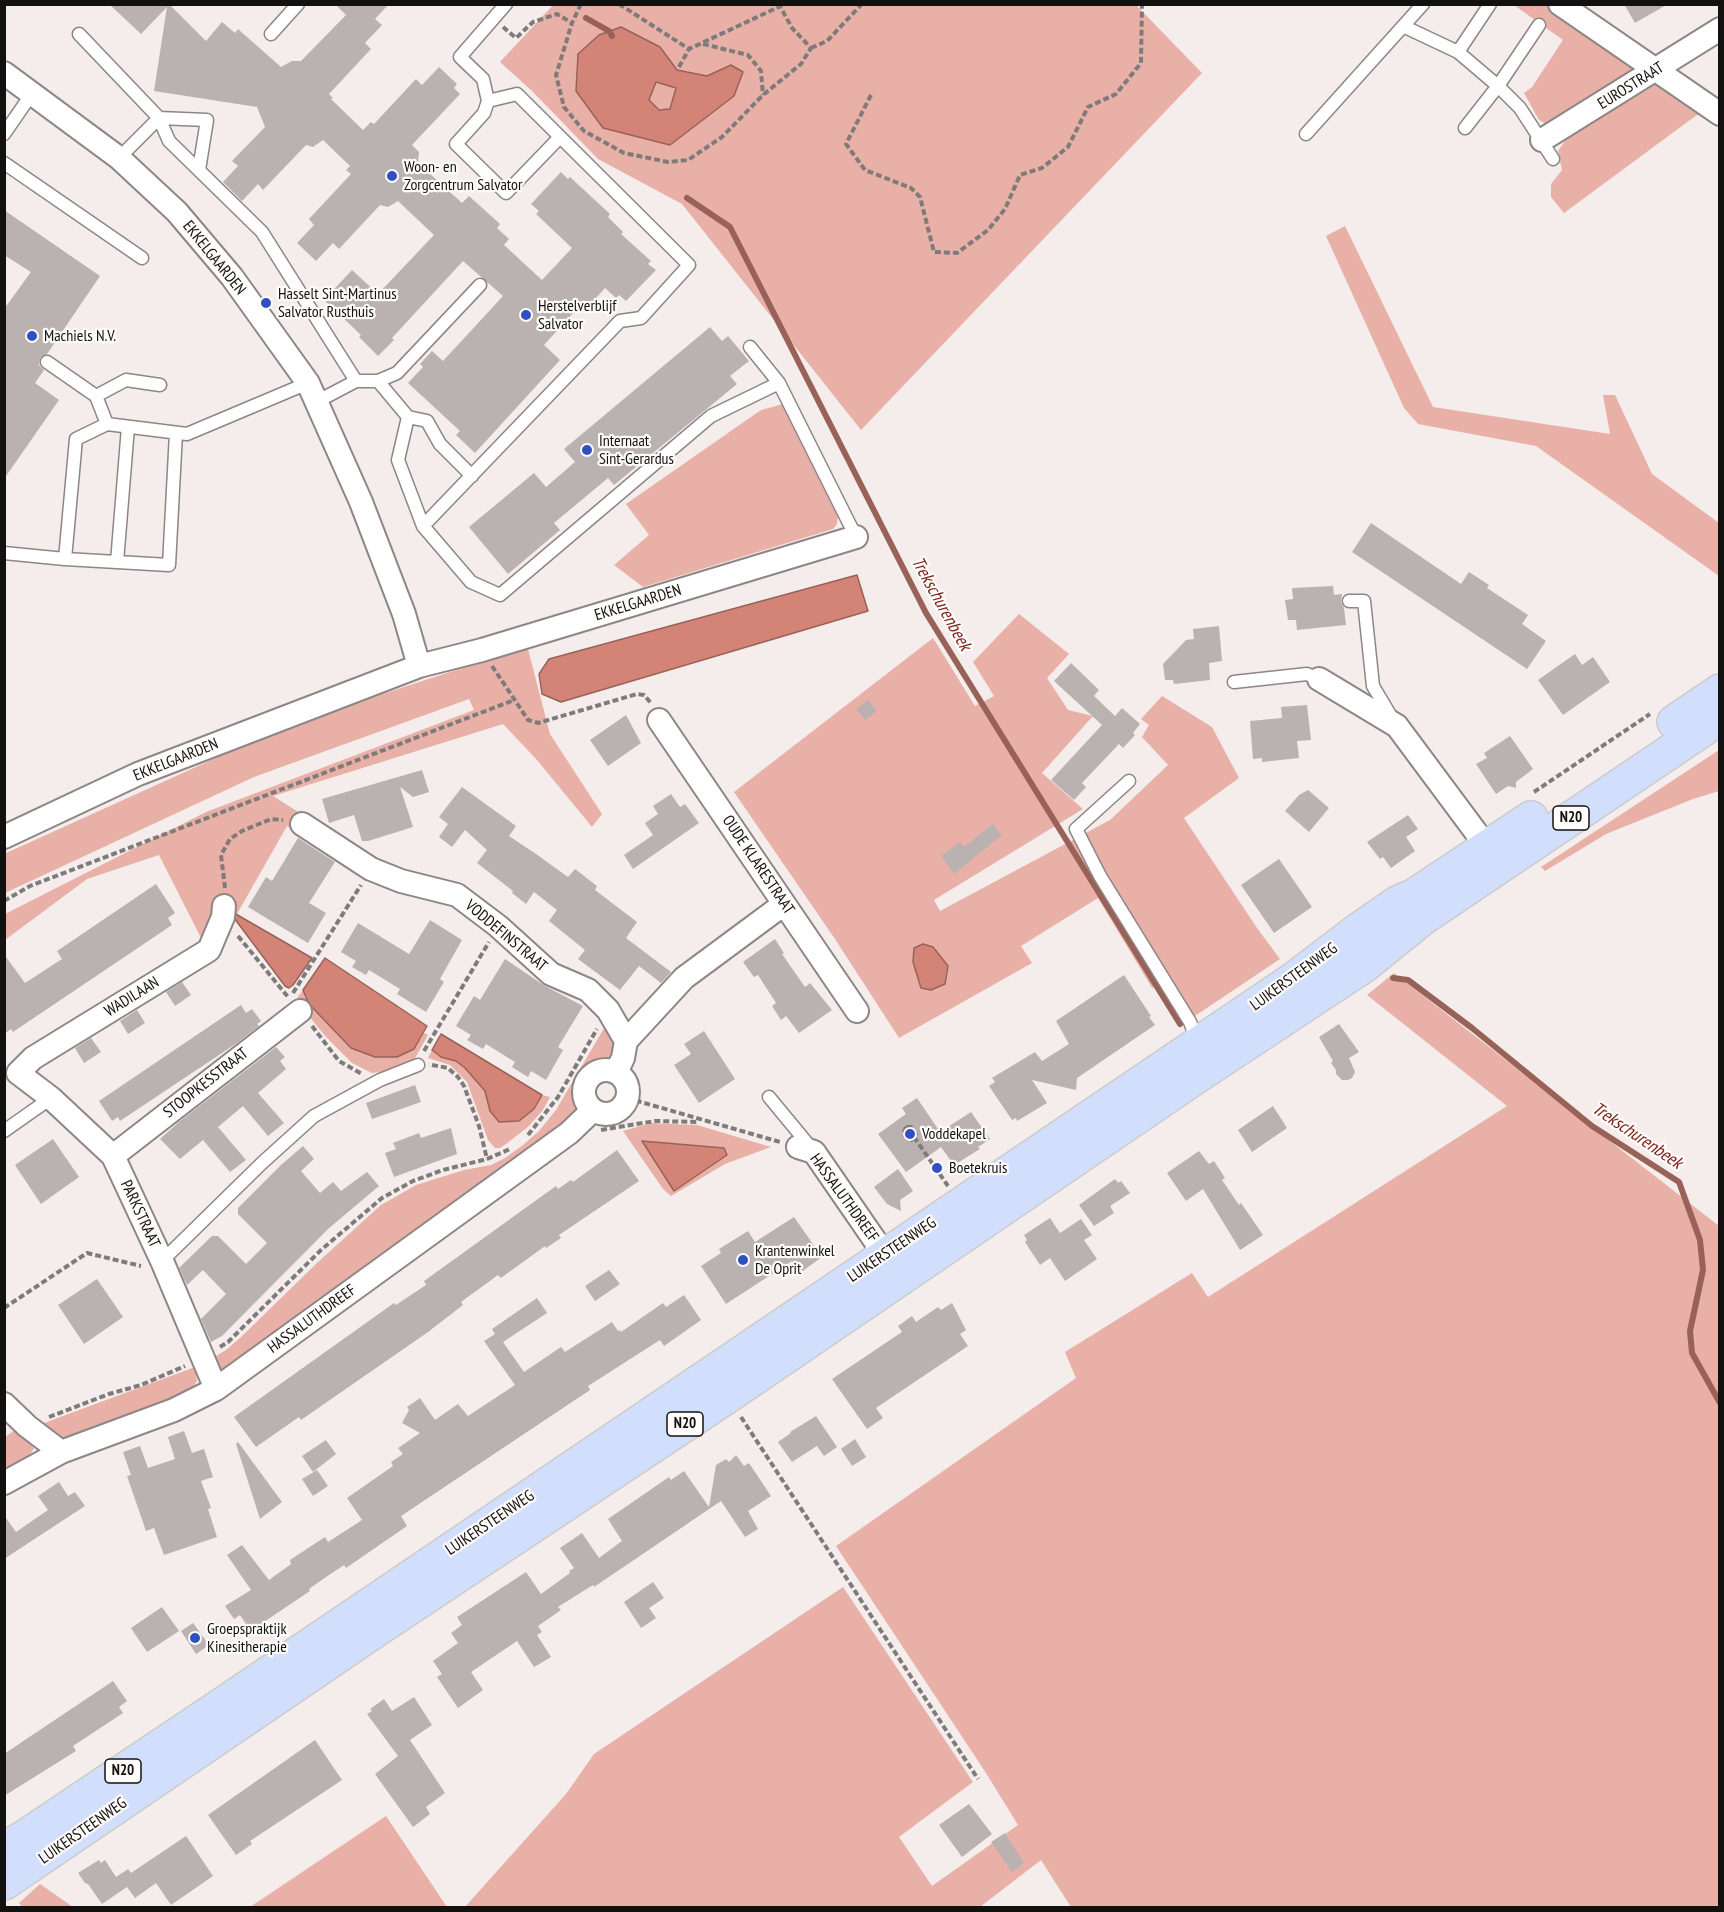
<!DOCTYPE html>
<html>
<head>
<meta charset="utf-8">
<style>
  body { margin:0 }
  #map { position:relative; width:1724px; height:1912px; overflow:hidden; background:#f4edec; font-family:"PT Sans Narrow",sans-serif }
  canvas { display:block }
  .frame { position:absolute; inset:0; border:6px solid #131110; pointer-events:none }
</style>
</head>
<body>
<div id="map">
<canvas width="1724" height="1912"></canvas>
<div class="frame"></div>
</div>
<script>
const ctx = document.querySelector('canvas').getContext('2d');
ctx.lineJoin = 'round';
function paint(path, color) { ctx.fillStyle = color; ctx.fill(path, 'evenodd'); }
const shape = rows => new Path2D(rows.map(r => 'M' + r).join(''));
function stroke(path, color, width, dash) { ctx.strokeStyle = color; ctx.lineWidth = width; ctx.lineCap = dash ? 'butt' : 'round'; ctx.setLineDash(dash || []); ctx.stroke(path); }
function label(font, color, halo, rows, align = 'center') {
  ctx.font = font + ' "PT Sans Narrow",sans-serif'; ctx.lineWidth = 4.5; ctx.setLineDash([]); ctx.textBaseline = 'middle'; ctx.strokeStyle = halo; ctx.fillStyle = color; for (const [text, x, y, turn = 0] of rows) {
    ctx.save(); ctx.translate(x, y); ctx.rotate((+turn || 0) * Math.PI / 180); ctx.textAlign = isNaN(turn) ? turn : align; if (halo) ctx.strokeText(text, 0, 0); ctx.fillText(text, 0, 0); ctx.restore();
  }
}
const green = shape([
  [1135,4,1202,73,861,430,682,204,598,159,532,91,500,62,553,5],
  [1514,5,1550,5,1630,60,1632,67,1630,75,1548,125,1539,120,1524,93,1532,87,1563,40],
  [1659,82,1701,112,1564,213,1551,197,1551,184,1562,170,1558,151,1567,138],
  [1345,226,1433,407,1610,434,1603,395,1615,395,1652,474,1719,523,1719,576,1536,446,1418,424,1404,408,1326,236],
  [783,404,838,516,837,524,833,529,643,587,614,565,649,535,626,504,761,410],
  [1019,614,1069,654,1047,678,1068,710,1093,716,1042,773,1083,809,934,900,940,911,1110,820,1168,765,1142,737,1149,725,1141,719,1162,696,1212,727,1239,778,1184,818,1257,928,1280,959,1192,1018,1167,981,1152,988,1098,898,1021,946,1032,963,899,1038,835,939,734,792,933,638,975,706,994,696,973,662],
  [528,649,550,734,602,814,592,827,537,760,503,724,273,796,303,815,295,831,287,826,237,914,234,913,202,940,159,855,87,879,5,940,5,914,206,812,474,710,469,699,254,777,5,893,4,854,229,752,352,704,456,670],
  [1719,750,1719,791,1693,799,1606,834,1545,871,1541,867],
  [1394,973,1719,1226,1719,1907,1071,1907,1041,1860,980,1907,464,1908,566,1794,594,1754,843,1587,973,1782,899,1837,932,1886,1018,1825,986,1773,836,1546,1076,1378,1065,1352,1192,1273,1208,1297,1507,1106,1367,995],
  [303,990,309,1004,420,1040,424,1033,428,1035,414,1060,409,1064,392,1070,372,1073,352,1063,326,1037,299,1004,297,998],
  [608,1026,616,1036,614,1055,589,1067,582,1073,579,1082,577,1108,572,1117,223,1370,214,1367,208,1361,226,1350,240,1338,318,1262,381,1205,416,1185,464,1170,491,1165,505,1158,523,1145,539,1131,556,1110,603,1030],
  [432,1050,441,1057,456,1061,465,1068,485,1091,490,1111,534,1110,542,1095,550,1097,543,1110,528,1127,506,1144,500,1148,495,1148,488,1140,467,1082,450,1065,428,1058],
  [651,1123,697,1125,771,1147,725,1164,671,1196,663,1189,623,1131],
  [195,1367,197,1381,189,1393,63,1441,36,1426],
  [15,1430,34,1448,30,1455,5,1471,5,1437],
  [386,1816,447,1907,250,1907],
  [40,1884,73,1907,22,1907,19,1903]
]);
const water = shape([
  [621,27,660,47,677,70,707,76,731,65,743,72,734,96,670,145,603,128,576,91,578,54,599,35,621,27],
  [656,82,676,88,670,109,659,110,649,100,656,82],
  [857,575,868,611,561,702,542,694,539,674,549,659,857,575],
  [234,913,312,958,293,985,289,988,285,986,237,922,233,916,234,913],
  [923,944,933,947,948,966,945,984,931,990,921,988,913,962,914,948,923,944],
  [325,958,427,1026,414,1049,397,1057,375,1057,351,1048,309,1004,303,990,325,958],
  [441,1034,542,1095,534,1109,519,1121,499,1122,490,1111,485,1091,465,1068,456,1061,441,1057,432,1050,441,1034],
  [642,1141,724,1148,727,1155,674,1191,642,1141]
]);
const stream = shape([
  [586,18,609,31,612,36],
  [687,198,730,227,926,613,1180,1024],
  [1393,978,1408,980,1472,1028,1592,1126,1679,1182,1700,1240,1703,1270,1690,1331,1692,1353,1720,1403]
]);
const building = shape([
  [109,4,169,4,206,41,222,22,235,33,238,29,281,67,292,61,301,61,346,15,335,4,389,4,375,19,382,25,365,43,371,49,329,94,333,98,331,99,363,130,371,122,374,124,416,79,422,85,439,67,457,84,454,88,460,94,412,145,419,152,418,163,462,203,469,196,500,224,497,228,509,239,504,245,542,280,572,248,536,214,539,211,531,204,561,172,568,179,570,177,610,214,608,217,623,232,621,234,651,261,648,264,656,270,626,301,619,295,616,298,605,288,587,308,583,305,577,312,575,311,544,345,560,360,475,453,456,435,460,431,408,383,423,367,420,364,432,351,443,361,503,296,463,261,392,338,394,340,378,356,359,337,361,335,324,300,352,270,378,294,434,235,398,201,388,207,380,205,339,249,333,243,316,261,297,243,314,225,309,219,351,174,346,170,350,166,323,140,313,147,306,145,263,190,258,184,242,201,223,182,238,166,232,161,265,127,257,107,154,91,167,7,141,34],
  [1624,4,1668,4,1635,23],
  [4,210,100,276,47,354,40,358,39,365,44,370,35,383,59,400,4,479,4,309,31,272,4,255],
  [710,327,722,341,728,336,749,361,730,376,737,384,614,485,608,478,554,523,560,530,508,574,469,527,534,473,546,487,575,462,564,449],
  [1371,523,1461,584,1469,572,1489,585,1487,588,1528,615,1522,624,1546,641,1527,669,1352,552],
  [1333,586,1334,595,1342,594,1341,602,1344,608,1346,625,1297,630,1296,620,1288,620,1285,600,1293,599,1292,588],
  [1219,626,1222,661,1209,663,1210,680,1174,684,1173,680,1165,680,1163,664,1186,640,1194,639,1193,629],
  [1575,654,1582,665,1593,657,1610,682,1563,715,1538,680],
  [1071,663,1099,690,1094,696,1115,716,1122,708,1140,724,1133,733,1135,735,1123,748,1119,744,1082,783,1086,787,1074,800,1051,780,1102,725,1054,681],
  [868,700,877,711,865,720,856,709],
  [1307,705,1311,740,1297,741,1299,758,1262,762,1262,758,1253,759,1250,721,1282,718,1281,707],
  [626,715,641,743,608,766,590,740],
  [1510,736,1533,769,1516,782,1516,788,1508,786,1496,794,1476,764,1487,758,1484,753],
  [422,770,429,792,413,797,400,787,413,827,368,841,362,841,354,815,329,823,322,799],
  [462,787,516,826,509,836,536,854,568,877,575,869,597,886,595,890,637,922,626,938,671,972,661,983,639,966,620,990,578,959,585,950,549,921,557,910,534,892,526,904,512,893,513,891,477,863,487,850,465,830,452,847,439,837,448,824,439,817],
  [1308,790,1329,808,1309,832,1285,811,1299,795],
  [671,794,680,807,685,804,699,823,633,869,624,855,653,835,645,823,658,814,653,806],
  [1408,815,1418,829,1406,837,1415,851,1391,868,1383,857,1380,859,1367,842],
  [993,824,1002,835,954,874,941,856,960,842,964,847],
  [298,838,335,862,309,903,326,913,308,943,248,907,266,877,272,881],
  [1279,859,1312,907,1274,933,1241,885],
  [156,884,175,913,168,918,172,925,13,1032,11,1029,4,1034,4,954,25,983,62,959,57,951],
  [430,920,462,940,440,979,444,982,426,1012,397,994,400,989,369,970,366,975,352,967,356,961,341,952,358,923,409,954],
  [775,939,784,953,782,954,805,987,810,983,832,1010,799,1033,786,1016,781,1020,772,1006,776,1003,758,975,754,977,743,962],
  [505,959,545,986,583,1006,558,1047,563,1050,546,1080,531,1071,528,1077,512,1067,515,1062,486,1044,483,1049,467,1040,471,1035,456,1026,474,996,480,1000],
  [1124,975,1151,1016,1149,1017,1155,1025,1077,1078,1076,1090,1032,1080,1047,1103,1017,1121,1016,1118,1012,1120,989,1086,995,1082,992,1078,1035,1052,1042,1061,1069,1044,1056,1021],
  [182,982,191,995,175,1006,166,992],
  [241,1005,246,1013,252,1009,261,1021,257,1024,259,1026,237,1043,120,1121,118,1117,112,1121,99,1101],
  [137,1010,145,1023,128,1034,120,1021],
  [1339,1024,1359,1052,1349,1058,1355,1072,1352,1078,1348,1080,1342,1080,1336,1074,1336,1070,1331,1063,1333,1061,1319,1037],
  [704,1031,735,1079,699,1103,674,1065,691,1054,684,1044],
  [91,1038,101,1052,84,1063,75,1048],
  [276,1047,285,1057,280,1061,286,1069,258,1093,284,1123,268,1136,243,1106,218,1127,246,1160,230,1172,203,1140,180,1159,160,1139,180,1121],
  [415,1085,421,1102,372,1119,366,1103],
  [917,1098,940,1132,971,1112,990,1139,978,1147,980,1149,954,1165,941,1147,906,1172,878,1134,906,1114,902,1108],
  [1273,1106,1287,1128,1252,1152,1238,1130],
  [451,1128,457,1154,394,1177,385,1153,396,1149,393,1143,419,1133,421,1138],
  [53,1139,79,1177,41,1204,15,1165],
  [303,1146,314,1159,301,1171,320,1193,333,1182,341,1191,367,1172,379,1186,328,1229,222,1336,211,1342,201,1319,226,1294,203,1270,187,1285,179,1268,212,1236,218,1236,246,1264,267,1243,238,1214,238,1208,281,1165],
  [617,1150,639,1181,559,1235,561,1238,546,1248,545,1246,501,1278,498,1275,461,1302,463,1305,428,1332,301,1420,299,1417,256,1447,234,1417,394,1303,396,1305,426,1285,424,1281,556,1186,558,1189,571,1180,573,1182],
  [1199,1151,1209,1164,1214,1161,1225,1178,1222,1180,1239,1205,1241,1203,1263,1235,1240,1250,1203,1189,1186,1201,1167,1173],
  [898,1169,913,1191,900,1200,901,1211,887,1204,874,1187],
  [1115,1179,1118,1183,1121,1181,1130,1193,1110,1206,1114,1213,1094,1226,1079,1205],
  [794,1217,822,1257,800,1273,792,1261,726,1304,701,1266,721,1253,719,1249,748,1231,755,1242],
  [1050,1218,1060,1233,1081,1219,1092,1235,1084,1240,1097,1259,1065,1281,1050,1258,1040,1265,1025,1242,1027,1240,1024,1235],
  [609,1270,620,1284,595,1301,585,1286],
  [97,1279,123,1317,84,1344,58,1305],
  [684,1295,701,1320,664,1346,660,1340,588,1386,590,1390,401,1516,407,1526,346,1568,344,1565,326,1577,309,1589,310,1591,255,1628,250,1630,240,1615,234,1619,225,1606,251,1590,227,1555,242,1545,269,1580,291,1564,290,1560,325,1537,328,1542,362,1520,347,1498,393,1466,391,1462,403,1454,398,1448,420,1433,402,1423,409,1410,407,1407,420,1398,435,1420,458,1404,468,1416,515,1385,484,1341,495,1334,492,1329,537,1298,547,1313,503,1342,524,1372,561,1347,565,1352,612,1322,618,1331,620,1330,621,1332,663,1303,666,1307],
  [952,1303,966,1330,960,1334,968,1346,876,1408,883,1418,867,1429,832,1379,902,1332,898,1326,912,1316,916,1322,938,1307,941,1310],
  [816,1416,837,1447,824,1456,817,1446,792,1462,778,1442,791,1433,790,1432],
  [184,1431,192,1453,204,1449,213,1477,201,1481,211,1508,208,1509,217,1537,164,1555,154,1528,146,1531,127,1476,131,1475,123,1452,140,1446,148,1468,175,1459,168,1437],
  [855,1439,866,1457,852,1466,841,1449],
  [326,1440,336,1454,313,1472,302,1456],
  [238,1442,282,1502,260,1519,236,1444],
  [736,1455,744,1466,749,1463,771,1496,748,1511,758,1529,745,1537,721,1501,594,1587,593,1585,558,1607,561,1610,538,1626,542,1632,537,1635,551,1657,534,1667,517,1641,471,1672,483,1690,458,1708,437,1677,442,1674,433,1661,458,1643,451,1633,462,1625,457,1617,526,1572,541,1594,570,1573,569,1571,574,1568,560,1548,582,1533,599,1558,622,1541,608,1519,669,1477,671,1480,684,1471,709,1507,716,1465,726,1459,729,1462],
  [317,1470,328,1486,313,1496,302,1479],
  [59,1482,68,1496,75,1492,85,1506,4,1559,4,1515,16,1532,48,1510,38,1496],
  [653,1582,664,1598,649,1608,656,1618,641,1628,624,1602],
  [162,1607,179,1631,147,1652,131,1628],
  [193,1623,209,1645,196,1654,181,1631],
  [113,1681,127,1701,119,1707,123,1713,73,1746,76,1751,4,1796,4,1754],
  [414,1697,432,1725,410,1740,445,1793,426,1807,430,1814,413,1827,375,1774,398,1756,367,1714,372,1711,370,1709,384,1699,392,1711],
  [315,1740,342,1780,250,1841,252,1844,236,1855,208,1815],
  [969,1804,992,1834,962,1857,939,1825],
  [1005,1833,1024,1863,1012,1872,991,1842],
  [186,1836,213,1876,171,1905,156,1883,135,1898,127,1887,102,1904,88,1884,85,1883,78,1873,99,1860,101,1863,105,1860,116,1877,128,1869,131,1873]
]);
const path = shape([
  [581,4,572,23,556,75,564,107,584,131,624,153,668,162,688,160,722,137,763,95,801,64,811,48,792,28,781,8],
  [619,4,689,49,785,4],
  [503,27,516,38,533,22,557,14,572,23],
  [703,44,748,55,761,71,763,95],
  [811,48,827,41,862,4],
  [679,67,689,49],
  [871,95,846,144,865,170,911,188,920,197,934,252,957,253,988,230,1005,209,1020,175,1042,168,1068,147,1088,107,1116,94,1141,63,1142,4],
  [492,666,528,720,538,723,637,694,644,695,651,703],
  [1534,792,1650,714],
  [225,888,221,855,230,839,242,831,271,819,283,820],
  [4,901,30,886,514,700],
  [238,936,288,997],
  [293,993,361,885],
  [312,1026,339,1061,362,1074],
  [424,1051,489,942],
  [432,1065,448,1068,458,1077,464,1086,479,1126,487,1159],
  [627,1098,780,1142],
  [906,1127,911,1127,917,1136,910,1141,903,1134,906,1127],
  [601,1130,655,1121,698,1122],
  [528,1135,558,1097,597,1029],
  [914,1137,948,1186],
  [4,1308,87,1253,141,1266],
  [220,1347,228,1342,321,1250,382,1198,413,1181,443,1170,487,1159,510,1149],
  [49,1417,109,1394,141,1385,185,1366],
  [741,1417,978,1779]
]);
const service = shape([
  [506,4,460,57,483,79,488,101,484,113,456,144,506,193,560,137],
  [1405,27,1458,52,1498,86,1520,108,1553,159],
  [79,34,159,118,169,141,262,232,356,381],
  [271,34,298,4],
  [1458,52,1490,4],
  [1465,128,1498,86,1539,25],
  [4,134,33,92],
  [1306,134,1423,4],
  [119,158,159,118,207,120,199,170],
  [4,163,142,258],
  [750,347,779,383,856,537],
  [47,362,96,396,107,424,187,434,308,383],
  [378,381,397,373,480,285],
  [96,396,126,380,160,385],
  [316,402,356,381,378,381,408,417,398,460,423,526,471,582,500,595,711,416,779,383],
  [408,417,427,421,440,444,472,476],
  [423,526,620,321,641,318,689,265,517,94,488,101],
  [4,553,65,559,169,565,176,433],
  [65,559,76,439,107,424],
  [117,562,128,427],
  [1349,601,1364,601,1373,686,1392,718],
  [1234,682,1307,674,1319,679],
  [1129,781,1076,829,1100,876,1190,1022,1198,1043],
  [769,1097,812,1149],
  [4,1131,51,1098],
  [162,1261,262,1163,314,1116,380,1080,418,1065]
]);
const minor = shape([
  [1560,4,1720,114],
  [4,73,119,158,177,212,232,277,308,383,361,502,404,614,419,666],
  [1542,140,1720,29],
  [1319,679,1397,726,1487,847],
  [659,720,857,1011],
  [302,824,371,869,401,881,457,895,498,926,551,974,588,990,608,1010,626,1041,623,1058,616,1072],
  [4,837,138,774,419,666,482,650,856,537],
  [626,1041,684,978,784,904],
  '584 1092a22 22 0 1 1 44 0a22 22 0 1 1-44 0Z',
  [798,1147,814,1152,885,1255],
  [113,1156,300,1011],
  [216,1389,162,1261,113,1156,51,1098,18,1073,33,1058,209,950,223,917,224,906],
  [4,1404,27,1426,61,1452],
  [4,1483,61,1452,174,1410,216,1389,569,1133,593,1110]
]);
const primary = shape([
  [1674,722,1720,691],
  [4,1849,26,1836,220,1706,1291,981,1358,930,1397,903,1415,895,1531,818],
  [4,1883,376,1630,728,1396,1193,1079,1365,965,1423,918,1720,718]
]);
const markers = [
  [392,176,6,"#3050c1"],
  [266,303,6,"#3050c1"],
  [526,315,6,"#3050c1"],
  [32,336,6,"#3050c1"],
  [587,450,6,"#3050c1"],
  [910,1134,6,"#3050c1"],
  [937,1168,6,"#3050c1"],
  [743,1260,6,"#3050c1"],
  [195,1638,6,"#3050c1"]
];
const shields = [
  [1571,818,36],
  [685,1424,36],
  [123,1771,36]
];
const shieldNames = [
  ["N20",1571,818],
  ["N20",685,1424],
  ["N20",123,1771]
];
const streetNames = [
  ["EUROSTRAAT",1631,86,-32],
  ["EKKELGAARDEN",214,258,51],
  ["EKKELGAARDEN",638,603,-17],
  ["EKKELGAARDEN",176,760,-22],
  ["OUDE KLARESTRAAT",758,865,56],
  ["VODDEFINSTRAAT",506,936,40],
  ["LUIKERSTEENWEG",1294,977,-36],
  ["WADILAAN",132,997,-32],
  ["STOOPKESSTRAAT",206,1083,-38],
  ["HASSALUTHDREEF",844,1198,54],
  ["PARKSTRAAT",140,1214,65],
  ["LUIKERSTEENWEG",892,1250,-34],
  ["HASSALUTHDREEF",312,1319,-36],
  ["LUIKERSTEENWEG",490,1523,-34],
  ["LUIKERSTEENWEG",83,1831,-35]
];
const poiNames = [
  ["Woon- en",404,167],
  ["Zorgcentrum Salvator",404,185],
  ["Hasselt Sint-Martinus",278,294],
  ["Salvator Rusthuis",278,312],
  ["Herstelverblijf",538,306],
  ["Salvator",538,324],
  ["Machiels N.V.",44,336],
  ["Internaat",599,441],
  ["Sint-Gerardus",599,459],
  ["Voddekapel",922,1134],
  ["Boetekruis",949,1168],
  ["Krantenwinkel",755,1251],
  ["De Oprit",755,1269],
  ["Groepspraktijk",207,1629],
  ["Kinesitherapie",207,1647]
];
const waterNames = [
  ["Trekschurenbeek",941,604,61],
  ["Trekschurenbeek",1637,1136,34]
];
paint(green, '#e8b0a6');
paint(water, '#d38477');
stroke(water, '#996258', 1.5);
stroke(stream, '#996258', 6);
paint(building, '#b9b2b1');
stroke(service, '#8d8685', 15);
stroke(minor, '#8d8685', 26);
stroke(primary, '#cbcbca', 36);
stroke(path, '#7f7b7a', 4, [6, 3]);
stroke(service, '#fff', 12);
stroke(minor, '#fff', 22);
stroke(primary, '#d2dffc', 33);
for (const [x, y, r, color] of markers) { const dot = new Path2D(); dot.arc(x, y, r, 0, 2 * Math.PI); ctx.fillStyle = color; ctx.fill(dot); stroke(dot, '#fefbfb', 2); }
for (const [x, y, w] of shields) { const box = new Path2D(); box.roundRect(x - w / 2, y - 12, w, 24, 4.5); ctx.fillStyle = '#fefbfb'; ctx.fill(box); stroke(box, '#131110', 1.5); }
label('bold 15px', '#131110', null, shieldNames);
label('16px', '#131110', '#fefbfb', streetNames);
label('16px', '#131110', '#fefbfb', poiNames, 'left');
label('italic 18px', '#7b1d12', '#fefbfb', waterNames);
</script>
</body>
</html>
